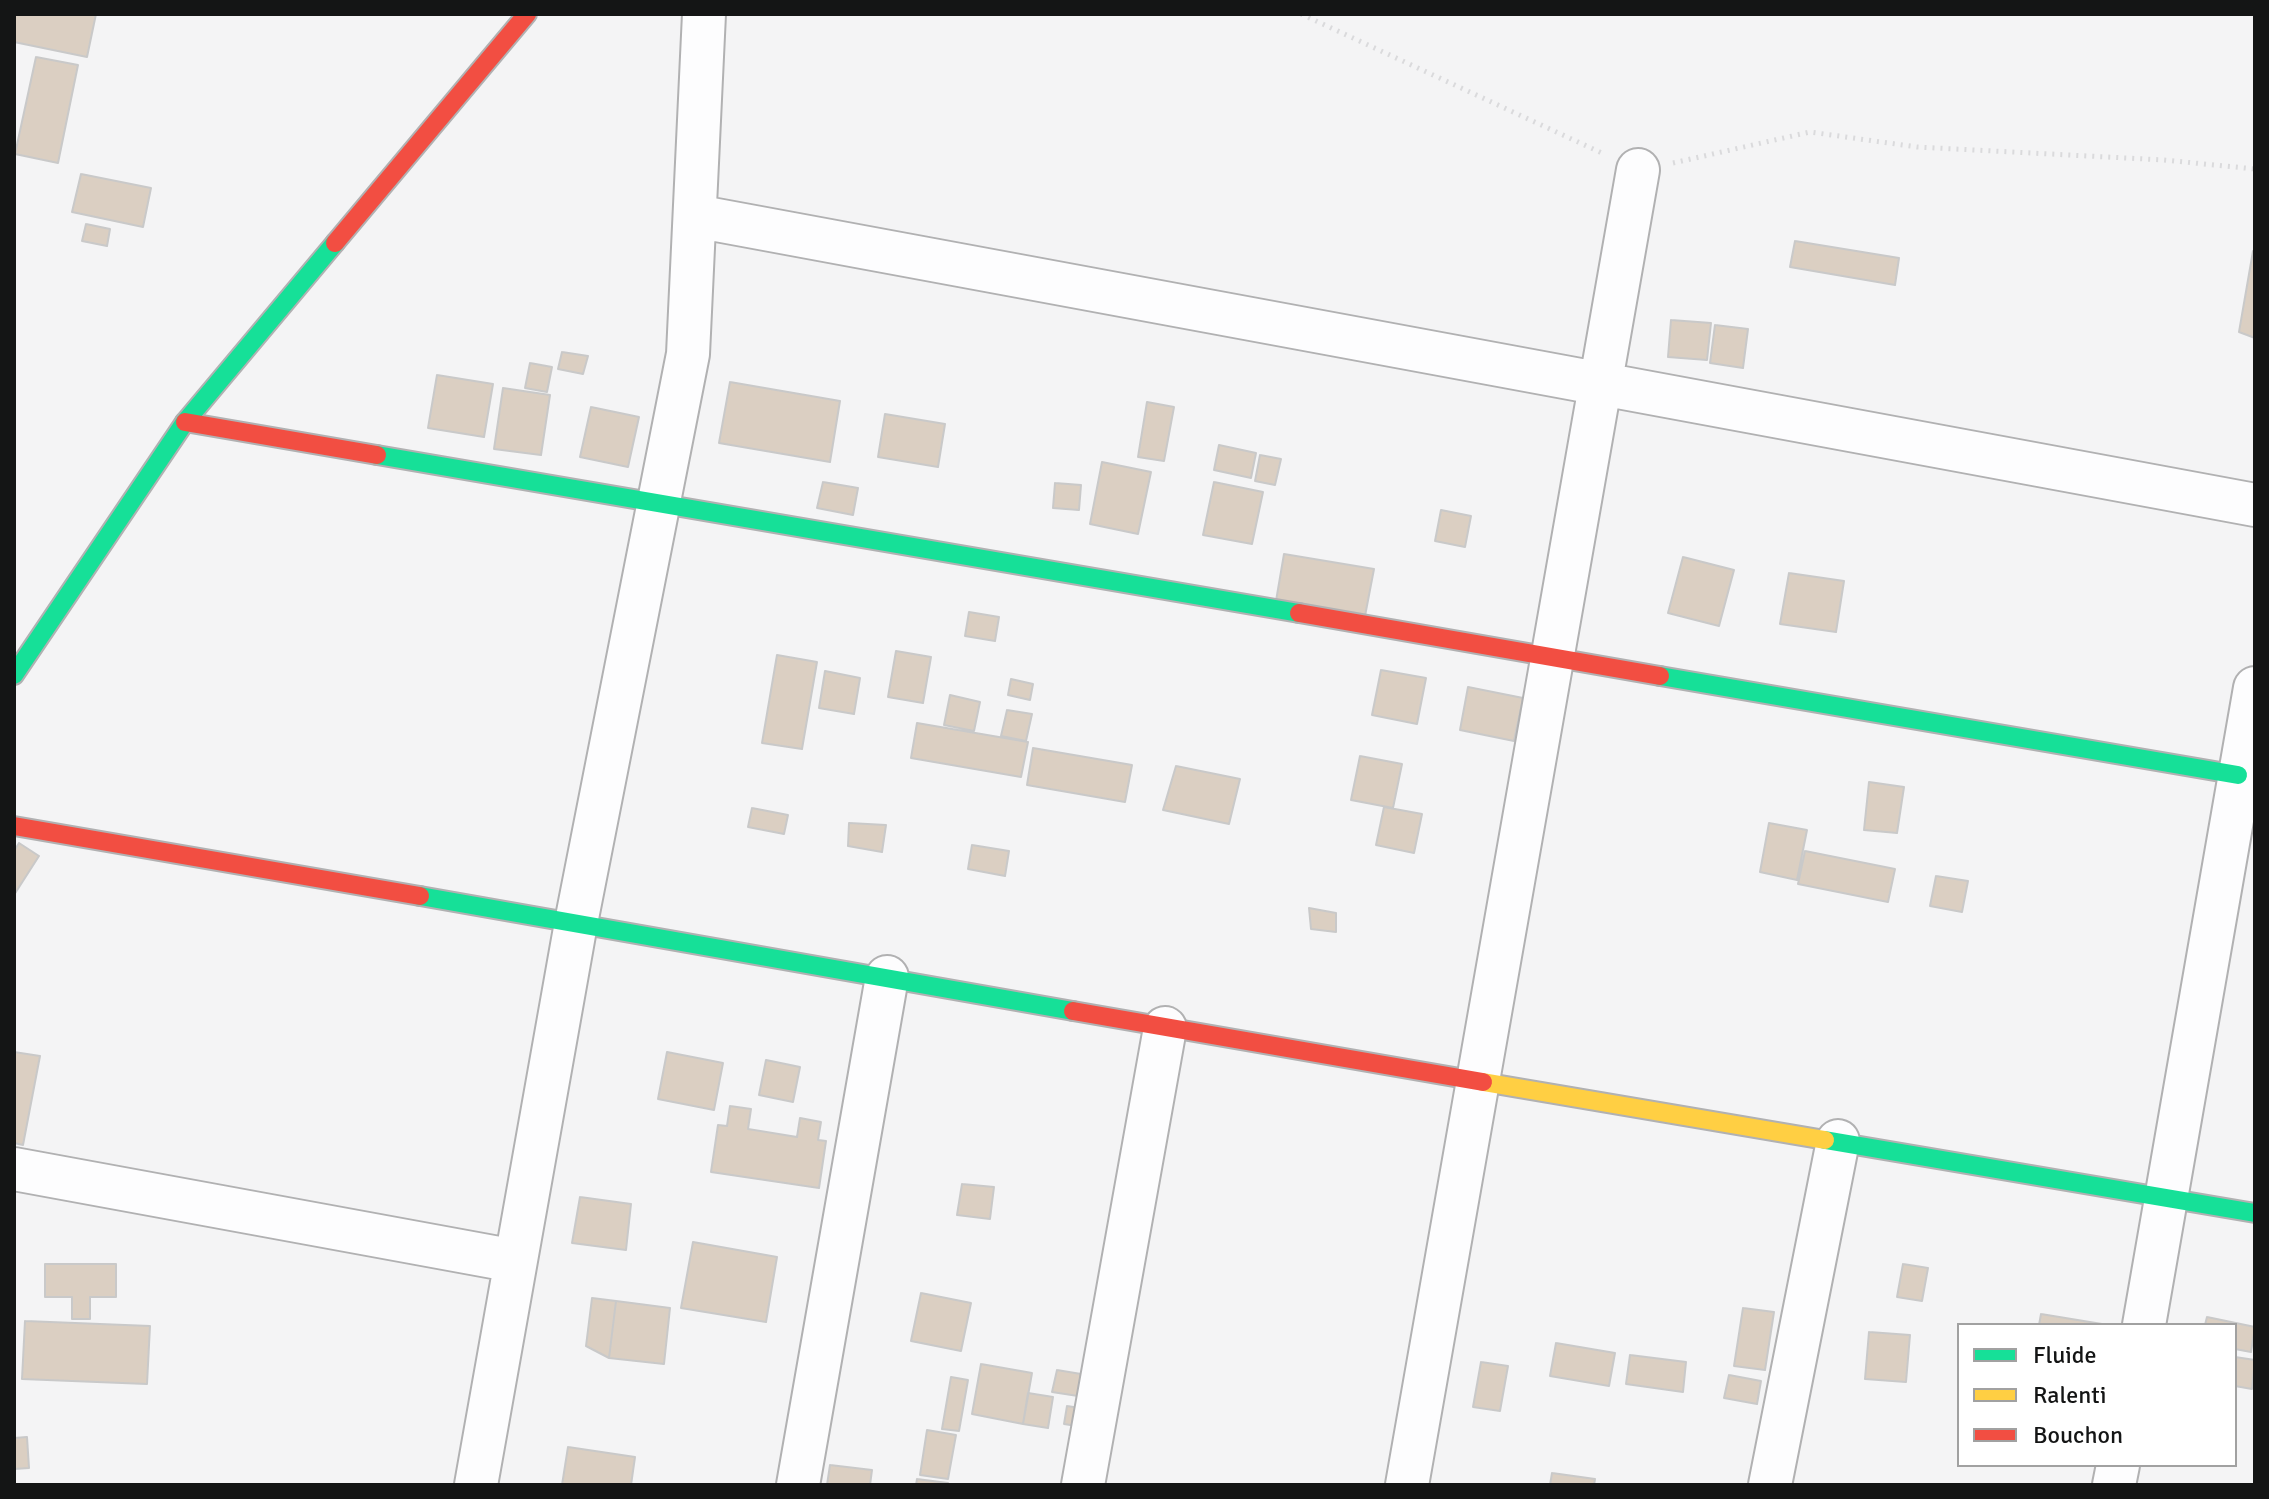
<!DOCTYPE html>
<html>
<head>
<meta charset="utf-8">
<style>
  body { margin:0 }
  #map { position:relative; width:2269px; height:1499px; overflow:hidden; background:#f4f4f5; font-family:Signika,sans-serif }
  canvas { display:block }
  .frame { position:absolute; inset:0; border:16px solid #141515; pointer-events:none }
  .legend { position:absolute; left:1957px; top:1323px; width:280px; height:144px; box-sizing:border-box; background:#fff; border:2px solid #a1a1a1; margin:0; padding:10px 14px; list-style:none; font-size:24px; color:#141515 }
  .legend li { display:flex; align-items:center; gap:16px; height:40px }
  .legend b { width:40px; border:2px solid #a1a1a1 }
</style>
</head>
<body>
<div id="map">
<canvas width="2269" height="1499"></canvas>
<div class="frame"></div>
<ul class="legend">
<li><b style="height:10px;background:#16e098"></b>Fluide</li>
<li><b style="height:10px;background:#ffcf43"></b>Ralenti</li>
<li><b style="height:10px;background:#f24e42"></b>Bouchon</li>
</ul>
</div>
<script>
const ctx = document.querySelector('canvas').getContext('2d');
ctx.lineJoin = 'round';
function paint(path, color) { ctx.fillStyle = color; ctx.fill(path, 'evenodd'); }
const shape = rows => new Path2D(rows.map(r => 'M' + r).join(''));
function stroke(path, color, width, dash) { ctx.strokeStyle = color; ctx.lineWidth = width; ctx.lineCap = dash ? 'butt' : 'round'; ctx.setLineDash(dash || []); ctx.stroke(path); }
const building = shape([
  [14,14,96,14,87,57,14,42,14,14],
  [36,57,78,65,58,163,15,154,36,57],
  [81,174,151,188,143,227,72,212,81,174],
  [86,224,110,229,107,246,82,241,86,224],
  [1795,241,1899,258,1895,285,1790,267,1795,241],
  [2253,251,2255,251,2255,338,2239,332,2253,251],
  [1671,320,1711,323,1707,360,1668,357,1671,320],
  [1715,325,1748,329,1743,368,1710,363,1715,325],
  [562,352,588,356,583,374,558,369,562,352],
  [530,363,552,367,547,392,525,388,530,363],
  [437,375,493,384,484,437,428,428,437,375],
  [730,382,840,401,830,462,719,443,730,382],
  [503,388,550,395,541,455,494,449,503,388],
  [1147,402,1174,407,1164,461,1138,457,1147,402],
  [591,407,639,417,628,467,580,457,591,407],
  [885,414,945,424,938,467,878,457,885,414],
  [1219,445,1256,453,1251,478,1214,470,1219,445],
  [1260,455,1281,459,1275,485,1255,481,1260,455],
  [1102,462,1151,472,1138,534,1090,524,1102,462],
  [823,482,858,488,853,515,817,508,823,482],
  [1214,482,1263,492,1252,544,1203,535,1214,482],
  [1055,483,1081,485,1079,510,1053,508,1055,483],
  [1441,510,1471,516,1465,547,1435,541,1441,510],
  [1284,554,1374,569,1365,616,1276,601,1284,554],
  [1683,557,1734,570,1719,626,1668,613,1683,557],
  [1789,573,1844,581,1836,632,1780,624,1789,573],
  [969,612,999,617,995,641,965,636,969,612],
  [896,651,931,657,923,703,888,697,896,651],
  [777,655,817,662,802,749,762,743,777,655],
  [1381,670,1426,678,1417,724,1372,715,1381,670],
  [825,671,860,678,854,714,819,708,825,671],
  [1011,679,1033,684,1030,700,1008,695,1011,679],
  [1468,687,1523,698,1514,741,1460,730,1468,687],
  [950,695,980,702,974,731,944,725,950,695],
  [1007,710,1032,714,1026,741,1001,736,1007,710],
  [917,723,1028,742,1021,777,911,758,917,723],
  [1033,748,1132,765,1125,802,1027,785,1033,748],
  [1360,756,1402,764,1393,808,1351,800,1360,756],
  [1176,766,1240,779,1229,824,1163,810,1176,766],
  [1869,782,1904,787,1897,833,1864,830,1869,782],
  [1384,807,1422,814,1414,853,1376,845,1384,807],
  [752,808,788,815,784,834,748,827,752,808],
  [849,823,886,825,882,852,848,846,849,823],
  [1769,823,1807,830,1797,880,1760,872,1769,823],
  [19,843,39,856,14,895,14,851,19,843],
  [972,845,1009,851,1005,876,968,869,972,845],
  [1805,851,1895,869,1888,902,1798,884,1805,851],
  [1936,876,1968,881,1962,912,1930,906,1936,876],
  [1309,908,1336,913,1336,932,1311,929,1309,908],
  [14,1052,40,1056,23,1145,14,1143,14,1052],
  [667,1052,723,1063,714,1110,658,1099,667,1052],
  [766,1060,800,1067,793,1102,759,1095,766,1060],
  [730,1106,751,1109,748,1129,797,1137,800,1118,821,1122,818,1140,826,1141,819,1188,711,1172,718,1125,727,1126,730,1106],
  [962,1184,994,1187,990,1219,957,1215,962,1184],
  [580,1197,631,1204,626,1250,572,1243,580,1197],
  [693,1242,777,1257,766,1322,681,1308,693,1242],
  [45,1264,116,1264,116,1297,90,1297,90,1319,72,1319,72,1297,45,1297,45,1264],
  [1903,1264,1928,1268,1922,1301,1897,1297,1903,1264],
  [921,1293,971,1303,961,1351,911,1341,921,1293],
  [592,1298,616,1301,609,1358,586,1346,592,1298],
  [616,1301,670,1308,664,1364,609,1358,616,1301],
  [1743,1308,1774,1312,1765,1370,1734,1366,1743,1308],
  [2041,1314,2108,1325,2039,1325,2041,1314],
  [2207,1317,2255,1327,2251,1352,2235,1349,2235,1325,2205,1325,2207,1317],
  [25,1321,150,1326,147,1384,22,1379,25,1321],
  [1869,1332,1910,1335,1906,1382,1865,1379,1869,1332],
  [1556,1343,1615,1353,1609,1386,1550,1376,1556,1343],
  [1630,1355,1686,1362,1683,1392,1626,1384,1630,1355],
  [2235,1357,2255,1360,2252,1389,2235,1386,2235,1357],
  [1481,1362,1508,1366,1500,1411,1473,1407,1481,1362],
  [981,1364,1032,1373,1023,1424,972,1414,981,1364],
  [1057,1370,1081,1374,1078,1396,1052,1392,1057,1370],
  [1729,1375,1761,1381,1757,1404,1724,1398,1729,1375],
  [951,1377,968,1380,959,1431,942,1429,951,1377],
  [1028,1393,1053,1397,1048,1428,1023,1424,1028,1393],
  [1067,1406,1086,1409,1083,1427,1064,1424,1067,1406],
  [927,1430,956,1435,948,1479,920,1475,927,1430],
  [27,1437,29,1468,14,1469,14,1438,27,1437],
  [568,1447,635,1457,631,1485,562,1485,568,1447],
  [830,1465,872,1470,870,1485,827,1485,830,1465],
  [1552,1473,1595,1479,1594,1485,1550,1485,1552,1473],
  [917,1479,948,1483,948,1485,916,1485,917,1479]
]);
const path = shape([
  [1301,14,1604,154],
  [1673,163,1810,132,1917,147,2164,160,2255,169]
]);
const street = shape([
  [695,216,2255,505],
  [14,1169,515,1261],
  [2144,1325,2255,688],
  [476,1485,576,923,688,354,704,14],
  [798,1485,887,977],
  [1083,1485,1165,1028],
  [1407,1485,1638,170],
  [1770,1485,1838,1141],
  [2114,1485,2118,1465]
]);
const fast = shape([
  [377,455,1299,613],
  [14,675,185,422,335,243],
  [1660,676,2238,775],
  [420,896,1073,1011],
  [1825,1140,2255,1213]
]);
const slow = shape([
  [1483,1082,1825,1140]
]);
const jam = shape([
  [335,243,527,14],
  [185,422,377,455],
  [1299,613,1660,676],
  [14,826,420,896],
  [1073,1011,1483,1082]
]);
paint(building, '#dbcfc2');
stroke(building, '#c9c9c9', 2);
stroke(street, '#b1b1b2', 46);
stroke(fast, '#b1b1b2', 22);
stroke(slow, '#b1b1b2', 22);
stroke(jam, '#b1b1b2', 22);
stroke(path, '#dadadc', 5, [2, 6]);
stroke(street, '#fdfdfe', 42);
stroke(fast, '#16e098', 18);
stroke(slow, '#ffcf43', 18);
stroke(jam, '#f24e42', 18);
</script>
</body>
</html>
